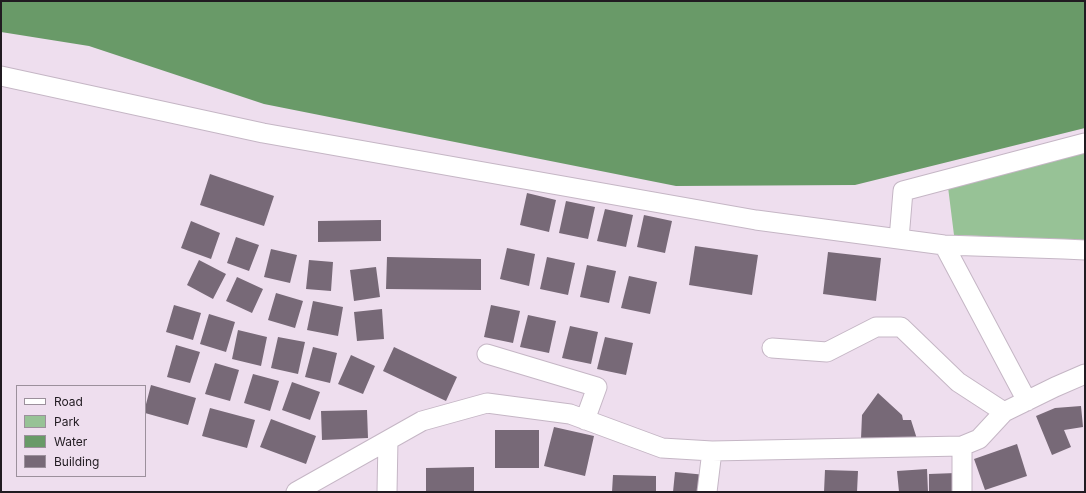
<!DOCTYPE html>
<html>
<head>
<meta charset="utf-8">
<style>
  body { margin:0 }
  #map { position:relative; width:1086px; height:493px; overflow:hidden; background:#eedeee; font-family:Inter,sans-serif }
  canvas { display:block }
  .frame { position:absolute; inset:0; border:2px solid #211b21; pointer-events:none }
  .legend { position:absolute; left:16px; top:385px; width:130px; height:92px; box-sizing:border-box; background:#eedeee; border:1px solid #9c909c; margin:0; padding:5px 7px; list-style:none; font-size:12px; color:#211b21 }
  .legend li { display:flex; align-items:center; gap:8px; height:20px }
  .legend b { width:20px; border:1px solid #9c909c }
</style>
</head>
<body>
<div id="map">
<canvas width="1086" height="493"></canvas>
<div class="frame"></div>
<ul class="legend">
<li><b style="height:5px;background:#fff"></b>Road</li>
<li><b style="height:11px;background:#97c296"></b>Park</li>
<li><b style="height:11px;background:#699a68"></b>Water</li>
<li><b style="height:11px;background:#776977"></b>Building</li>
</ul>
</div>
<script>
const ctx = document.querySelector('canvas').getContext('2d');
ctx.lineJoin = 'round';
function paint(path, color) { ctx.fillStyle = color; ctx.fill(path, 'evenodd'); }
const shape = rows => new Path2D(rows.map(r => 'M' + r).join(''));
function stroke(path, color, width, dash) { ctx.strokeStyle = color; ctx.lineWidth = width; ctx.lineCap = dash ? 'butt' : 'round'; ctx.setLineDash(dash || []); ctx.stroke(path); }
const green = shape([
  [1085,152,1085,240,954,235,948,187]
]);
const water = shape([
  [1,1,1085,1,1085,128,855,185,676,186,264,104,89,46,1,32]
]);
const building = shape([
  [210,174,274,196,264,226,200,205],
  [527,193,556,200,549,232,520,225],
  [566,201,595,207,588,239,559,233],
  [605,209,633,215,626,247,597,241],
  [644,215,672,221,665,253,637,247],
  [381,220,381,241,318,242,318,221],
  [191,221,220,233,211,259,181,248],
  [236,237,259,245,249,271,227,263],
  [695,246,758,255,752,295,689,285],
  [507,248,535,254,529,286,500,279],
  [271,249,297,255,290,283,264,277],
  [828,252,881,258,876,301,823,294],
  [387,257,481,259,481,290,386,289],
  [547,257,575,263,568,295,540,289],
  [199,260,226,274,213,299,187,285],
  [309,260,333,262,331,291,306,289],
  [587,265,616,271,609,303,580,297],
  [376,267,380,297,354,301,350,270],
  [629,276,657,282,650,314,621,308],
  [237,277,263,289,252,313,226,301],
  [276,293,303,301,295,328,268,320],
  [313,301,343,307,338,336,307,330],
  [174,305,201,313,193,340,166,332],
  [491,305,520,311,513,343,484,337],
  [382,309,384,339,357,341,354,312],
  [209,314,235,322,226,352,200,344],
  [528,315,556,321,549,353,520,347],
  [570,326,598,332,591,364,562,358],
  [238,330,267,337,261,366,232,359],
  [278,337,305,342,298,374,271,368],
  [605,337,633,343,626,375,597,369],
  [176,345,200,352,190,383,167,377],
  [313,347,337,353,330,383,305,377],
  [394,347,457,377,446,401,383,371],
  [351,355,375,366,363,394,338,384],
  [215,363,239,370,230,401,205,394],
  [253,374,279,381,270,411,244,403],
  [292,382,320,392,310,420,282,410],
  [151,385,196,398,188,425,145,413,145,408],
  [878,393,902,415,903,420,911,420,917,439,861,439,862,415],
  [1081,406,1083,427,1064,430,1071,447,1052,455,1036,416,1055,408],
  [210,408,255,420,247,448,202,436],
  [367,410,368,438,322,440,321,411],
  [271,419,316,436,306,464,260,447],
  [554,427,594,436,585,476,544,466],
  [495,430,539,430,539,468,495,468],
  [1017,444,1027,476,985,490,974,459],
  [474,467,474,492,426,492,426,468],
  [927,469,928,492,899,492,897,471],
  [825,470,858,471,857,492,824,492],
  [675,472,706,475,704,492,673,492],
  [956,473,956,492,929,492,929,474],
  [613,475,656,476,656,492,612,492]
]);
const minor = shape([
  [1,76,263,133,756,220,944,245,1064,249,1085,250],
  [899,239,903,191,1085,143],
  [944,245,1027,401],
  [772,348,827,352,876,327,901,327,958,382,1004,412],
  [487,354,597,387,585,420],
  [962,446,962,492],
  [296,492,422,421,487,403,570,414,662,448,712,451,962,446,979,439,1004,412,1055,387,1085,374],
  [387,492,388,440],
  [707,492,712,451]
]);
paint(green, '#97c296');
paint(water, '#699a68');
paint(building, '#776977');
stroke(minor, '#c5b6c5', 21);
stroke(minor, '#fff', 19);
</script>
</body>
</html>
